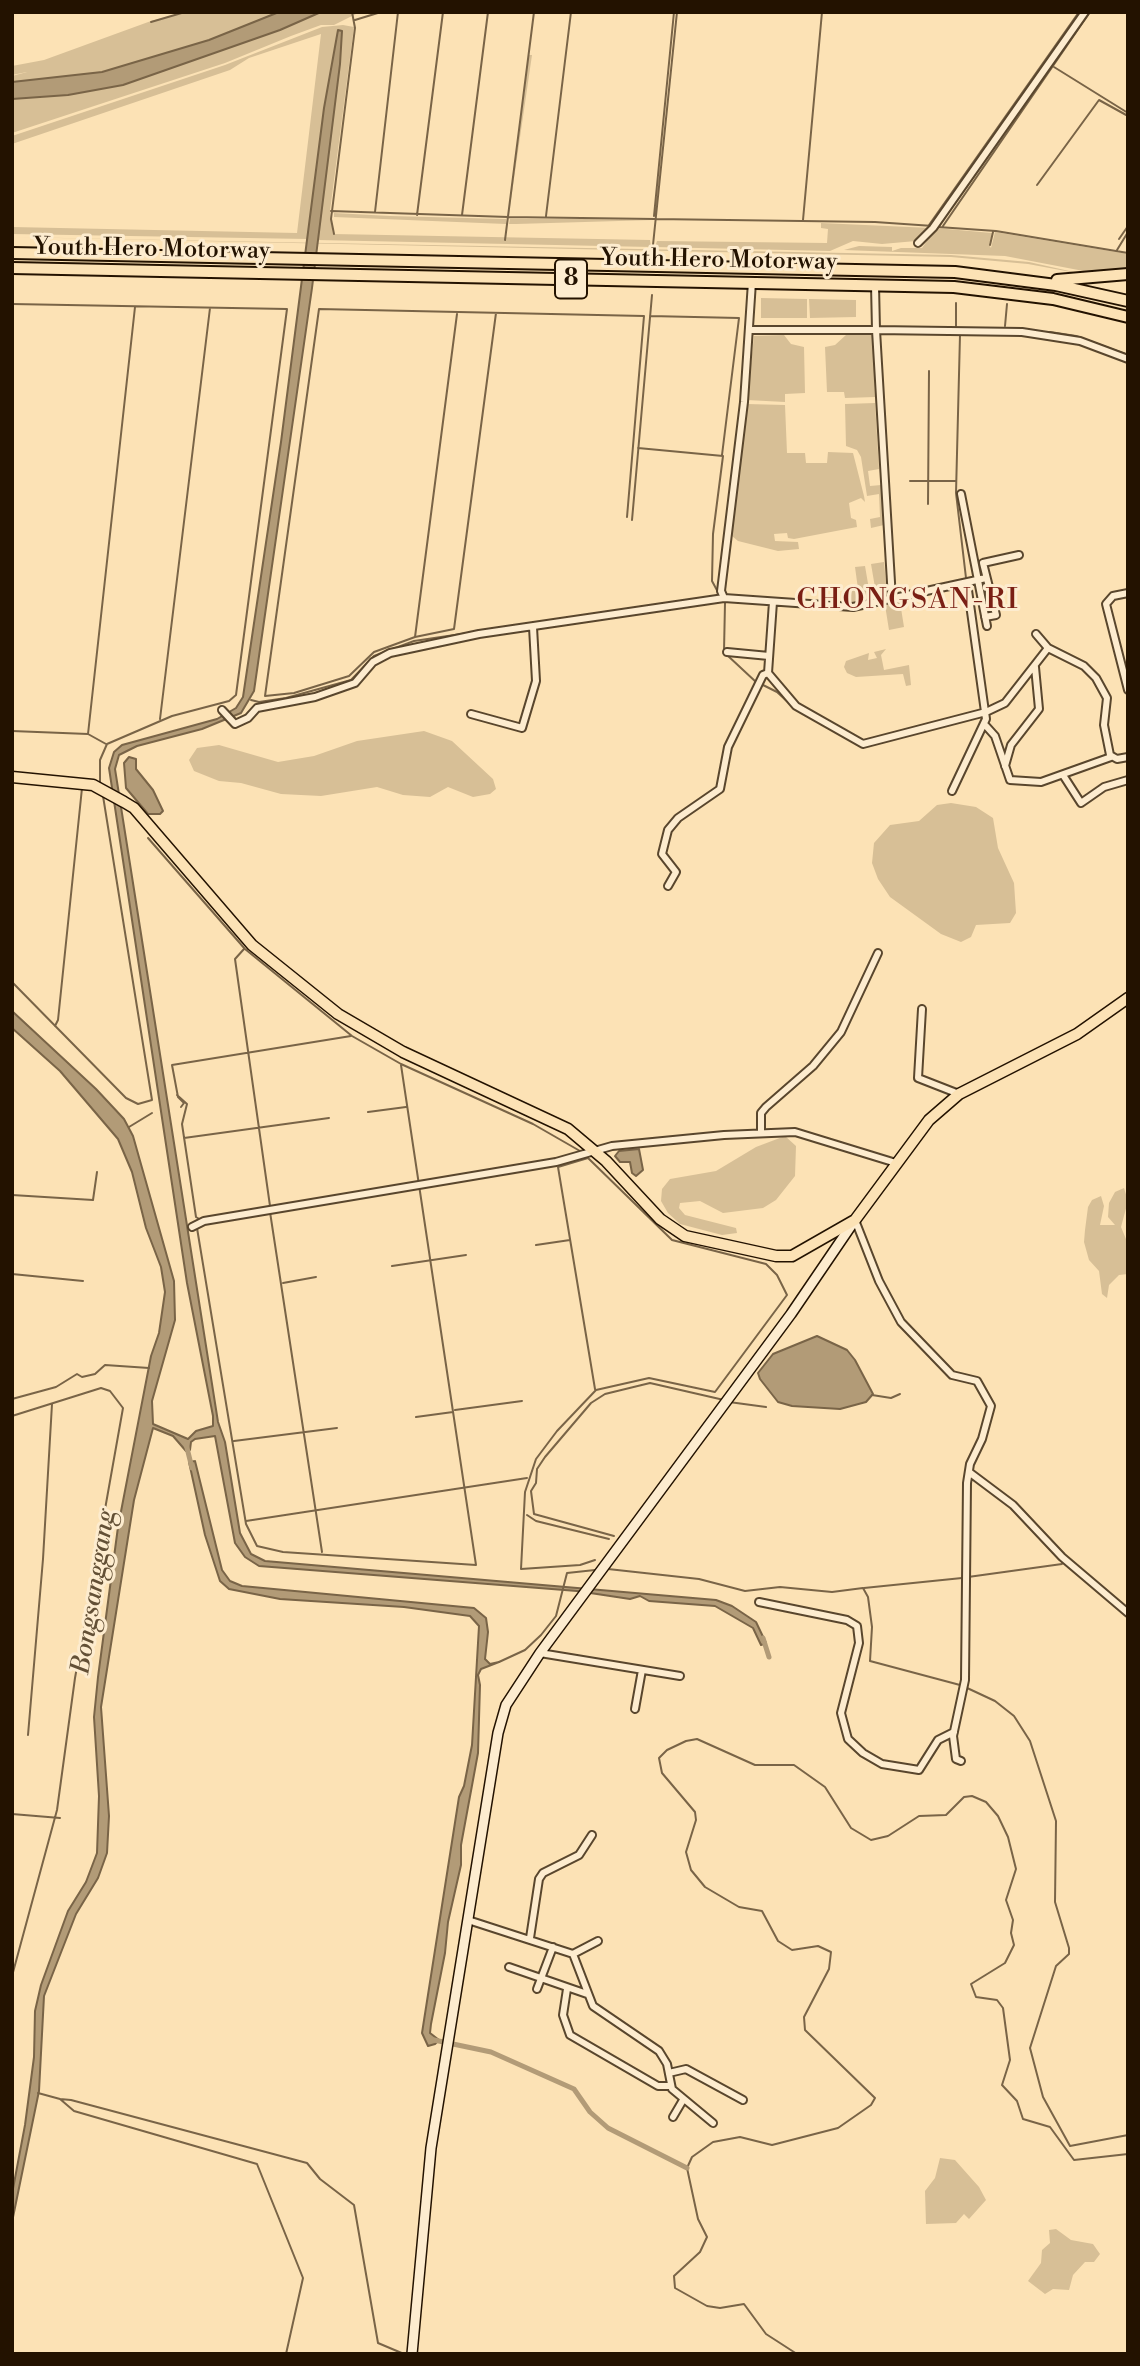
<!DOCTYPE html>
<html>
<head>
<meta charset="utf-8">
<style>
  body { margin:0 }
  #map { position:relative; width:1140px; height:2366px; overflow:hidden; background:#fce2b5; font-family:"Libre Bodoni",serif }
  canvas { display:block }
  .frame { position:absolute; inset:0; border:14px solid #231200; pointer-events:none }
</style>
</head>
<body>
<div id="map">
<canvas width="1140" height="2366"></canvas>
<div class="frame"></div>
</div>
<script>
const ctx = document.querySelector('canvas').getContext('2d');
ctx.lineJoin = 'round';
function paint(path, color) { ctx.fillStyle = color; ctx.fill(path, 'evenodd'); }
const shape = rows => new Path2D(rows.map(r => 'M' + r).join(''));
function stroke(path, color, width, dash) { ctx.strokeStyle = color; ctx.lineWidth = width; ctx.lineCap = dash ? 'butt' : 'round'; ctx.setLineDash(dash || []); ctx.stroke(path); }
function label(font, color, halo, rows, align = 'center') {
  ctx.font = font + ' "Libre Bodoni",serif'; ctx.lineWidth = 6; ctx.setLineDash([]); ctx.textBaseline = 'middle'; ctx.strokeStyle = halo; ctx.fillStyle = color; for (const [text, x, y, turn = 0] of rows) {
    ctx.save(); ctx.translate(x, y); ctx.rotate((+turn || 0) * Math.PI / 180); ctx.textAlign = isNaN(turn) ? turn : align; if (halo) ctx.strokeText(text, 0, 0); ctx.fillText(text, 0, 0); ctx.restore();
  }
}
const green = shape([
  [187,12,279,12,209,40,102,72,12,82,12,76,27,72,12,75,12,66,44,60,151,21],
  [321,12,360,12,334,25,321,25,291,36,225,63,12,133,12,99,44,97,161,71,280,30],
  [343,25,354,27,330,211,333,234,650,240,651,247,317,240,340,64,342,31,338,30,324,108,307,239,12,234,12,227,297,233,321,34,249,58,230,70,12,144,12,136,225,65,322,27],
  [529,55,532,55,509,213],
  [334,213,390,216,506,219,506,224,334,217],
  [510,219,585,219,653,220,516,224,509,224],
  [821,223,931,228,923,238,916,241,882,244,853,241,830,251,655,247,657,241,827,243,828,229,821,228],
  [936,228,992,233,989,245,991,248,995,232,1128,254,1128,270,1094,273,1005,256,844,250,859,246,892,247,892,251,901,248,922,248],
  [12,237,951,255,1029,262,1087,275,1028,264,951,257],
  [761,298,807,299,807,318,761,318],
  [809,299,856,300,856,317,810,318],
  [873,334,875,397,845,398,844,392,827,392,825,347,835,345,846,335],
  [784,335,791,344,804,347,805,393,785,394,785,402,747,400,754,336],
  [875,403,879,469,868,471,870,486,881,485,884,525,871,528,870,519,880,517,879,494,867,496,861,457,857,450,846,446,845,404],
  [747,404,785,405,787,453,805,453,806,463,827,463,828,452,853,453,864,496,865,502,861,498,849,503,851,518,856,520,857,527,794,539,788,538,787,533,774,534,775,541,798,542,799,549,778,551,738,541,732,536],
  [884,562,887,594,877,599,871,564],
  [865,566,871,601,852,604,842,595,847,594,846,588,858,589,855,567],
  [900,602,904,627,889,630,885,605],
  [886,649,881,655,884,670,909,665,911,685,906,686,903,674,856,677,847,673,844,667,846,661,869,653,868,660,877,658,874,652],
  [424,731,452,741,493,779,496,789,490,794,473,797,448,787,430,797,403,795,377,787,321,796,281,794,241,783,219,781,194,771,189,760,197,748,219,745,278,762,314,756,357,741],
  [951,803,976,807,993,818,998,848,1014,883,1016,913,1010,923,976,925,971,937,961,942,941,934,890,897,878,879,872,863,874,843,890,825,919,821,937,805],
  [785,1136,796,1146,795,1176,776,1200,763,1208,723,1213,700,1201,680,1203,679,1208,685,1215,736,1228,737,1233,722,1235,680,1224,668,1213,661,1201,662,1189,670,1179,716,1171,756,1147],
  [1124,1188,1128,1201,1121,1227,1128,1244,1128,1274,1119,1275,1109,1285,1107,1298,1102,1294,1099,1271,1089,1260,1084,1242,1085,1230,1088,1207,1092,1200,1101,1196,1104,1206,1100,1225,1115,1225,1108,1217,1109,1203,1115,1192],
  [940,2158,955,2160,979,2187,986,2200,969,2219,964,2214,956,2223,926,2224,925,2191,935,2178],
  [1056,2229,1071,2240,1093,2244,1100,2254,1094,2262,1085,2262,1073,2275,1069,2290,1053,2289,1045,2294,1028,2281,1041,2263,1042,2250,1050,2243,1049,2230]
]);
const water = shape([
  [279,12,321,12,280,30,123,85,68,95,12,99,12,82,102,72,209,40,279,12],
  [338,30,342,31,340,64,312,288,254,691,241,713,202,729,137,746,119,755,115,769,218,1422,225,1442,240,1533,251,1554,265,1561,716,1600,732,1606,756,1622,766,1643,761,1645,753,1628,715,1606,649,1601,640,1596,630,1599,577,1591,259,1566,245,1557,235,1543,215,1436,195,1439,191,1442,190,1450,186,1451,173,1436,153,1428,134,1500,101,1707,109,1816,107,1853,98,1878,76,1914,44,1996,39,2091,12,2222,12,2194,25,2125,34,2057,35,2011,41,1985,68,1911,86,1882,97,1853,99,1796,94,1717,98,1677,118,1527,151,1356,159,1333,165,1292,161,1267,146,1228,132,1172,118,1139,60,1071,12,1028,12,1011,96,1089,124,1119,133,1136,174,1281,175,1320,152,1401,153,1424,188,1439,196,1431,213,1426,213,1416,187,1283,109,768,114,752,122,745,217,719,236,708,243,697,281,442,324,108,338,30],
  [129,757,136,759,136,769,153,790,163,811,160,814,148,814,126,788,124,763,129,757],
  [639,1149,643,1170,636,1176,632,1173,630,1162,620,1162,615,1156,619,1151,639,1149],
  [817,1336,847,1350,855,1360,873,1394,866,1402,840,1409,792,1406,778,1402,760,1379,758,1373,773,1354,817,1336],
  [195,1461,222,1570,230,1581,242,1586,474,1608,486,1618,488,1632,485,1659,490,1664,499,1662,481,1669,478,1675,480,1685,478,1753,461,1845,461,1865,448,1922,445,1953,431,2024,430,2033,439,2040,435,2044,428,2046,422,2033,459,1797,464,1786,472,1745,479,1626,470,1616,404,1607,280,1599,229,1589,220,1581,205,1535,189,1462,195,1461]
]);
const stream = shape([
  [355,20,381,12],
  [151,22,185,12],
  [1054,67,1128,113],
  [1037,185,1099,100,1128,116],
  [331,211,508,217,875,222,933,226],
  [375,212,398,12],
  [417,215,443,12],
  [462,215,488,12],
  [546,216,571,12],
  [654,216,674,12],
  [803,220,822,12],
  [929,225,1079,12],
  [943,226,1090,12],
  [938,227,996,231,1128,253],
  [334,234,331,219,355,28,352,12],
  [1119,239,1128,226],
  [505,240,534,12],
  [653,245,677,12],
  [990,245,993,232],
  [1117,250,1128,232],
  [12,304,287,309,236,695,229,701,172,716,107,744,100,760,100,783],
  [496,313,454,629,415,637,374,652,349,676,294,693,265,696,319,309,644,316,627,517],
  [650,316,739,318,722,455],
  [956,326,956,303],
  [1005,326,1007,304],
  [1050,332,1076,336,1128,355],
  [960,335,956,493,966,578],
  [638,448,723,456,713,534,712,581,719,594],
  [910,481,955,481],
  [928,504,929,371],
  [632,520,652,295],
  [415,637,457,314],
  [724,651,725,603],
  [727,655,756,682],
  [761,684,777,692,790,704],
  [251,700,259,702,286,698,351,680,374,656,414,641,691,600],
  [160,719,210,308],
  [12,731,88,734,106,744],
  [88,734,135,307],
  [148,838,245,949,352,1036,401,1064,533,1124,580,1151],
  [244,949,235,959,270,1206],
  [12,982,126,1098,138,1104,152,1100,103,796],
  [55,1026,58,1020,82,788],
  [177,1095,187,1104,182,1124,196,1217,201,1220],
  [181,1107,184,1103,178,1097,172,1065,351,1036],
  [368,1112,406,1107],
  [129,1127,152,1113],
  [184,1138,329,1118],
  [587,1157,672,1240,766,1264,777,1275,787,1295,715,1392,649,1378,596,1390,557,1431,536,1459,525,1492,521,1569,580,1565,595,1560],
  [588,1158,558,1167,595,1389],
  [12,1195,93,1200,97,1172],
  [270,1212,322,1552],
  [197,1228,246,1524,257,1546,283,1552,476,1565,401,1065],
  [536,1245,570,1240],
  [392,1266,466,1255],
  [12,1274,83,1281],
  [283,1283,316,1277],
  [872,1395,891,1398,900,1394],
  [12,1399,56,1387,77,1374,82,1377,95,1374,105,1365,149,1368],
  [729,1402,766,1407],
  [455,1410,522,1401],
  [12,1416,101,1388,110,1391,123,1408,75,1678,57,1810,12,1976],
  [416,1417,453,1412],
  [234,1441,337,1428],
  [527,1515,536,1521,609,1539],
  [246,1521,527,1478],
  [614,1536,534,1514,531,1491,536,1483,537,1469,545,1457,591,1403,605,1394,650,1383,724,1400],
  [608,1569,699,1579,745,1591,780,1587,832,1592,863,1588,868,1597,872,1627,870,1661,960,1685],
  [968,1577,1062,1564],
  [864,1588,962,1578],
  [499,1662,525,1650,541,1635,556,1616,567,1573,595,1570],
  [965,1687,995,1701,1014,1716,1030,1741,1056,1821,1055,1902,1069,1948,1069,1954,1056,1966,1030,2048,1043,2097,1070,2146,1128,2135],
  [28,1735,43,1559,52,1404],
  [12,1814,60,1818],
  [38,2093,60,2099,74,2111,257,2164,303,2278,286,2354],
  [60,2099,71,2100,307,2163,320,2179,354,2205,378,2343,404,2354],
  [797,2354,766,2334,744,2304,720,2308,707,2306,675,2288,674,2276,700,2252,707,2237,698,2219,687,2168,692,2157,713,2142,740,2137,772,2145,838,2128,871,2105,875,2098,805,2030,804,2017,829,1969,831,1952,818,1946,792,1950,778,1941,762,1911,739,1907,705,1887,691,1870,686,1852,696,1820,695,1812,662,1773,659,1758,667,1750,686,1741,697,1739,755,1765,794,1765,825,1787,851,1828,871,1840,888,1836,919,1816,946,1815,964,1797,972,1796,986,1802,998,1816,1008,1837,1016,1869,1006,1900,1013,1920,1011,1933,1014,1945,1005,1963,971,1984,976,1997,997,2000,1003,2008,1010,2060,1002,2085,1017,2101,1023,2119,1050,2127,1074,2160,1128,2154]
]);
const canal = shape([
  [186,1444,192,1468],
  [763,1638,769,1657],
  [434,2040,491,2052,574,2089,590,2112,608,2128,687,2168]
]);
const street = shape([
  [918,243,933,228,1085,12],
  [751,330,876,330,875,285],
  [961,494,987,626],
  [1128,593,1113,596,1106,604,1128,690],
  [724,598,721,591,744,402,752,282],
  [892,599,876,330,1022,332,1080,341,1128,359],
  [985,617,996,615,983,563,1019,555],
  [1036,634,1048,648,1084,666,1096,678,1107,698,1104,725,1110,755,1117,759,1128,757],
  [727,652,769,656],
  [768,673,773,602],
  [222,710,235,724,248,718,257,708,315,697,355,683,373,662,390,653,479,634,724,598,853,607,986,578],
  [471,714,522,728,536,681,533,627],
  [986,726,995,736,1010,780,1041,782,1111,757],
  [1005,766,1011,745,1039,709,1035,667],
  [1063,775,1081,803,1104,787,1128,780],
  [952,791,986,719,967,583],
  [668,886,676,872,662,854,668,830,678,818,720,789,728,747,763,675,768,673,796,706,863,744,986,712,1005,703,1048,648],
  [922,1009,918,1078,959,1094],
  [761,1133,761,1113,766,1107,813,1066,841,1032,878,953],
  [855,1220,879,1281,901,1322,952,1375,977,1381,991,1406,982,1439,970,1464,967,1483,965,1680,953,1736,956,1759,961,1761],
  [192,1227,204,1221,556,1162,612,1146,724,1135,795,1132,896,1163],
  [969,1472,1013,1505,1062,1557,1128,1613],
  [759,1602,847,1620,857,1626,859,1643,841,1713,848,1739,863,1753,882,1764,919,1770,938,1740,954,1732],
  [540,1653,680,1676],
  [635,1709,642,1670],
  [468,1920,573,1954,598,1941],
  [530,1938,539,1879,543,1873,579,1855,592,1835],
  [573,1954,593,2006,659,2051,667,2064,672,2089,713,2123],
  [509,1967,587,1994],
  [537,1989,553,1947],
  [567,1989,563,2015,570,2035,658,2086,670,2086],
  [669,2073,686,2069,743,2100],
  [673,2117,683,2100]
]);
const secondary = shape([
  [412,2354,431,2148,498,1733,506,1705,540,1653,791,1314,855,1220]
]);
const primary = shape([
  [12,777,93,785,124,802,134,808,252,945,338,1014,403,1052,568,1129,606,1161,660,1219,685,1236,776,1256,792,1256,855,1220,929,1120,959,1094,1077,1034,1128,998]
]);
const highway = shape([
  [12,253,955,272,1056,285,1128,301],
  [12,268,954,287,1053,299,1128,317],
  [1057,280,1128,274]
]);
const shields = [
  [571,279,32]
];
const shieldNames = [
  ["8",571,279]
];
const streetNames = [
  ["Youth Hero Motorway",152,250,1],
  ["Youth Hero Motorway",719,261,1]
];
const waterNames = [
  ["Bongsanggang",95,1592,-81]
];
const quarterNames = [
  ["CHONGSAN-RI",908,601]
];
paint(green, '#d7bf96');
paint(water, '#b29b77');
stroke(water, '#796447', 2);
stroke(stream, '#796447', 2);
stroke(canal, '#b29b77', 5);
stroke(street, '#59462d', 10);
stroke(secondary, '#231200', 12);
stroke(primary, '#231200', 13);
stroke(highway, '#231200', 14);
stroke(street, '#fdeccf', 6);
stroke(secondary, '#fdeccf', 9);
stroke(primary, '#fce2b5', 10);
stroke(highway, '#fce2b5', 10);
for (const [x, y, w] of shields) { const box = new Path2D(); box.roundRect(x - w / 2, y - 19.5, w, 39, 5); ctx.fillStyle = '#fdeccf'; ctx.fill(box); stroke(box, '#231200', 2); }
label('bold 23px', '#231200', null, shieldNames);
label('24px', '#231200', '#fdeccf', streetNames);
label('italic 26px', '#635036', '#fdeccf', waterNames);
ctx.letterSpacing = '2px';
label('28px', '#7a1f14', '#fdeccf', quarterNames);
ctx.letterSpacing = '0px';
</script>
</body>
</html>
